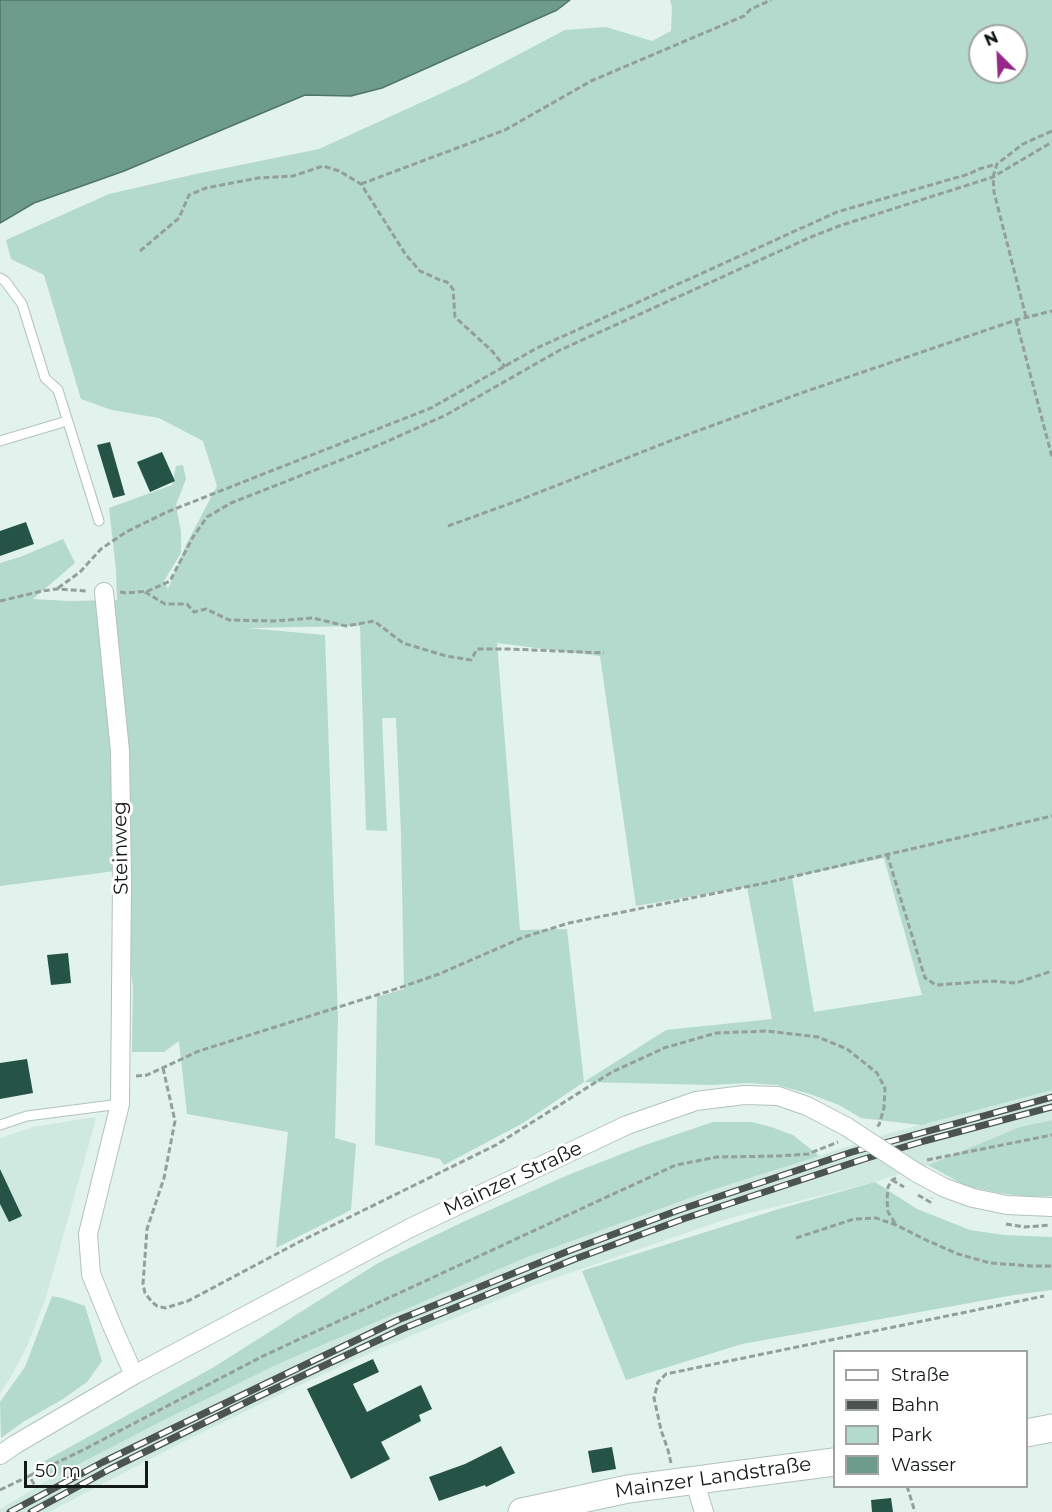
<!DOCTYPE html>
<html>
<head>
<meta charset="utf-8">
<style>
  body { margin:0 }
  #map { position:relative; width:1052px; height:1512px; overflow:hidden; background:#e2f2ec; font-family:Montserrat,sans-serif }
  canvas { display:block }
  .legend { position:absolute; left:833px; top:1350px; width:195px; height:138px; box-sizing:border-box; background:#fff; border:2px solid #a1a3a2; margin:0; padding:8px 10px; list-style:none; font-size:18px; color:#131917 }
  .legend li { display:flex; align-items:center; gap:12px; height:30px }
  .legend b { width:30px; border:2px solid #a1a3a2 }
  .north { position:absolute; left:968px; top:24px; width:60px; height:60px; box-sizing:border-box; background:#fff; border:2px solid #a1a3a2; border-radius:50%; rotate:336deg; font-size:16px; font-weight:700; line-height:24px; text-align:center; color:#131917 }
  .north::after { content:''; display:block; margin:auto; width:21px; height:27px; background:#962889; clip-path:polygon(50% 0,100% 100%,50% 72%,0 100%) }
  .scale { position:absolute; left:24px; top:1461px; width:124px; height:27px; box-sizing:border-box; border:3px solid #131917; border-top:0; padding-left:8px; font-size:18px; line-height:21px; white-space:nowrap; color:#131917; -webkit-text-stroke:4px #fff; paint-order:stroke }
</style>
</head>
<body>
<div id="map">
<canvas width="1052" height="1512"></canvas>
<ul class="legend">
<li><b style="height:8px;background:#fff"></b>Straße</li>
<li><b style="height:8px;background:#4c5451"></b>Bahn</li>
<li><b style="height:16px;background:#b4d9cd"></b>Park</li>
<li><b style="height:16px;background:#6d9c8d"></b>Wasser</li>
</ul>
<div class="north">N</div>
<div class="scale">50 m</div>
</div>
<script>
const ctx = document.querySelector('canvas').getContext('2d');
ctx.lineJoin = 'round';
function paint(path, color) { ctx.fillStyle = color; ctx.fill(path, 'evenodd'); }
const shape = rows => new Path2D(rows.map(r => 'M' + r).join(''));
function stroke(path, color, width, dash) { ctx.strokeStyle = color; ctx.lineWidth = width; ctx.lineCap = dash ? 'butt' : 'round'; ctx.setLineDash(dash || []); ctx.stroke(path); }
function label(font, color, halo, rows, align = 'center') {
  ctx.font = font + ' Montserrat,sans-serif'; ctx.lineWidth = 6; ctx.setLineDash([]); ctx.textBaseline = 'middle'; ctx.strokeStyle = halo; ctx.fillStyle = color; for (const [text, x, y, turn = 0] of rows) {
    ctx.save(); ctx.translate(x, y); ctx.rotate((+turn || 0) * Math.PI / 180); ctx.textAlign = isNaN(turn) ? turn : align; if (halo) ctx.strokeText(text, 0, 0); ctx.fillText(text, 0, 0); ctx.restore();
  }
}
const built = shape([
  [1052,1090,1052,1120,1020,1127,928,1165,875,1182,730,1218,532,1286,379,1349,289,1390,177,1445,49,1512,0,1512,0,1509,50,1479,161,1421,276,1365,525,1258,709,1191,887,1134],
  [94,1117,96,1119,46,1297,28,1344,13,1373,0,1394,0,1138,33,1127]
]);
const green = shape([
  [670,0,1052,0,1052,1090,921,1125,861,1118,839,1105,810,1094,777,1085,747,1083,712,1085,584,1082,523,1123,444,1165,440,1159,375,1145,377,997,404,989,401,833,396,718,382,718,387,831,366,830,360,626,247,628,325,635,338,1019,335,1138,356,1144,351,1210,276,1248,288,1132,187,1114,179,1041,164,1052,132,1052,133,986,115,871,0,886,0,563,20,557,63,539,75,563,33,599,69,601,117,600,116,569,109,508,172,485,176,466,183,465,186,479,176,505,181,532,181,553,164,581,168,589,186,545,217,486,203,441,159,418,112,410,81,399,44,275,11,259,6,240,109,194,196,174,319,149,466,82,565,30,606,27,652,41,671,31,672,7],
  [980,36,1016,36,1016,72,980,72],
  [497,643,600,656,636,906,747,887,772,1019,666,1030,584,1082,567,929,520,930],
  [884,858,922,995,814,1012,792,877],
  [1052,1120,1052,1196,1030,1197,999,1193,966,1186,928,1165,1020,1127],
  [713,1122,752,1122,771,1127,793,1135,819,1156,709,1191,525,1258,276,1365,162,1421,50,1479,41,1463,214,1367,378,1263,463,1222,568,1175,642,1146],
  [875,1182,917,1209,970,1230,1004,1235,1052,1237,1052,1290,1014,1295,742,1344,626,1380,582,1271,779,1209],
  [52,1296,62,1298,85,1306,102,1361,87,1382,63,1399,23,1422,1,1438,0,1402,25,1367]
]);
const water = shape([
  [0,0,570,0,557,10,382,88,351,96,305,95,124,171,34,203,0,223,0,0]
]);
const building = shape([
  [110,442,125,495,113,498,97,445],
  [162,452,175,481,150,492,137,462],
  [26,522,34,544,0,556,0,531],
  [68,953,71,983,51,985,47,955],
  [27,1059,33,1093,0,1099,0,1063],
  [0,1169,22,1216,9,1222,0,1204],
  [373,1359,379,1372,353,1384,367,1412,421,1385,432,1409,419,1415,421,1421,381,1442,390,1459,351,1479,307,1389],
  [501,1446,515,1473,486,1487,485,1485,439,1501,429,1477,465,1464],
  [612,1447,616,1469,592,1473,588,1451],
  [891,1498,893,1512,872,1512,871,1500]
]);
const path = shape([
  [361,184,505,130,591,81,744,16,751,9,771,0],
  [140,251,179,218,189,195,206,188,258,178,293,176,323,166,339,171,361,184,406,255,420,271,440,280,447,282,453,289,455,317,492,351,505,367],
  [1026,317,994,192,993,177,997,164,1023,144,1052,131],
  [1016,320,1052,457],
  [448,526,517,501,670,441,804,392,1016,320,1052,311],
  [58,588,80,572,101,549,126,532,167,512,431,408,537,348,837,212,969,174,979,169,997,164],
  [120,592,126,593,148,591,170,581,193,537,207,517,231,503,379,445,446,415,560,350,811,237,839,226,993,177,1052,142],
  [145,592,165,604,187,604,194,612,206,609,229,620,274,621,313,618,346,626,374,621,403,643,446,656,471,660,477,649,510,649,604,653],
  [0,601,42,591,57,589,87,591],
  [887,854,925,978,936,985,990,981,1016,983,1052,971],
  [163,1068,175,1121,164,1178,147,1229,143,1284,145,1293,152,1302,157,1306,165,1308,188,1301,299,1242,496,1145,612,1072,664,1048,716,1033,767,1031,818,1037,847,1049,877,1073,885,1088,884,1108,879,1125,877,1126],
  [136,1076,147,1075,199,1051,399,988,439,974,524,937,569,923,770,882,1052,816],
  [927,1160,1052,1135],
  [892,1180,904,1187],
  [918,1195,930,1202,932,1198],
  [895,1223,888,1212,887,1200,888,1187,892,1180,896,1178],
  [1006,1224,1025,1227,1050,1225],
  [796,1238,854,1219,876,1218,896,1225,926,1240,958,1254,990,1263,1032,1266,1052,1266],
  [671,1463,668,1450,661,1430,654,1398,658,1382,666,1374,1044,1296],
  [29,1476,81,1451,263,1356,676,1165,717,1157,779,1156,808,1154,838,1142],
  [907,1486,915,1512],
  [0,1490,29,1476,36,1487]
]);
const lane = shape([
  [0,278,5,281,22,304,45,378,58,390,99,521],
  [0,441,67,421],
  [0,1125,27,1116,120,1104]
]);
const street = shape([
  [104,592,120,751,122,882,120,1104,88,1234,91,1274,113,1328,134,1375],
  [917,1173,945,1188,973,1198,1007,1205,1052,1207],
  [0,1455,16,1444,134,1375,410,1228,627,1125,696,1101,744,1095,778,1096,807,1106,847,1127],
  [694,1480,704,1512]
]);
const secondary = shape([
  [1026,1433,1052,1428],
  [522,1512,628,1489,834,1462]
]);
const rail = shape([
  [10,1512,103,1462,398,1320,571,1250,679,1210,852,1152,1052,1097],
  [31,1512,110,1469,255,1398,402,1329,575,1259,683,1219,864,1159,924,1141,1052,1107]
]);
const streetBridge = shape([
  [847,1127,917,1173]
]);
const streetNames = [
  ["Steinweg",121,848,-91],
  ["Mainzer Straße",513,1179,-25],
  ["Mainzer Landstraße",713,1478,-8]
];
paint(built, '#d0e9e0');
paint(green, '#b4d9cd');
paint(water, '#6d9c8d');
stroke(water, '#52756a', 1.5);
paint(building, '#255346');
stroke(lane, '#b3c2bd', 11);
stroke(street, '#b3c2bd', 20);
stroke(secondary, '#b3c2bd', 29);
stroke(path, '#929f9a', 3, [6, 3]);
stroke(lane, '#fff', 9);
stroke(street, '#fff', 18);
stroke(secondary, '#fff', 27);
stroke(rail, '#4c5451', 7);
stroke(rail, '#fff', 4.5, [14]);
stroke(streetBridge, '#b3c2bd', 20, []);
stroke(streetBridge, '#fff', 18);
label('20px', '#131917', '#fff', streetNames);
</script>
</body>
</html>
